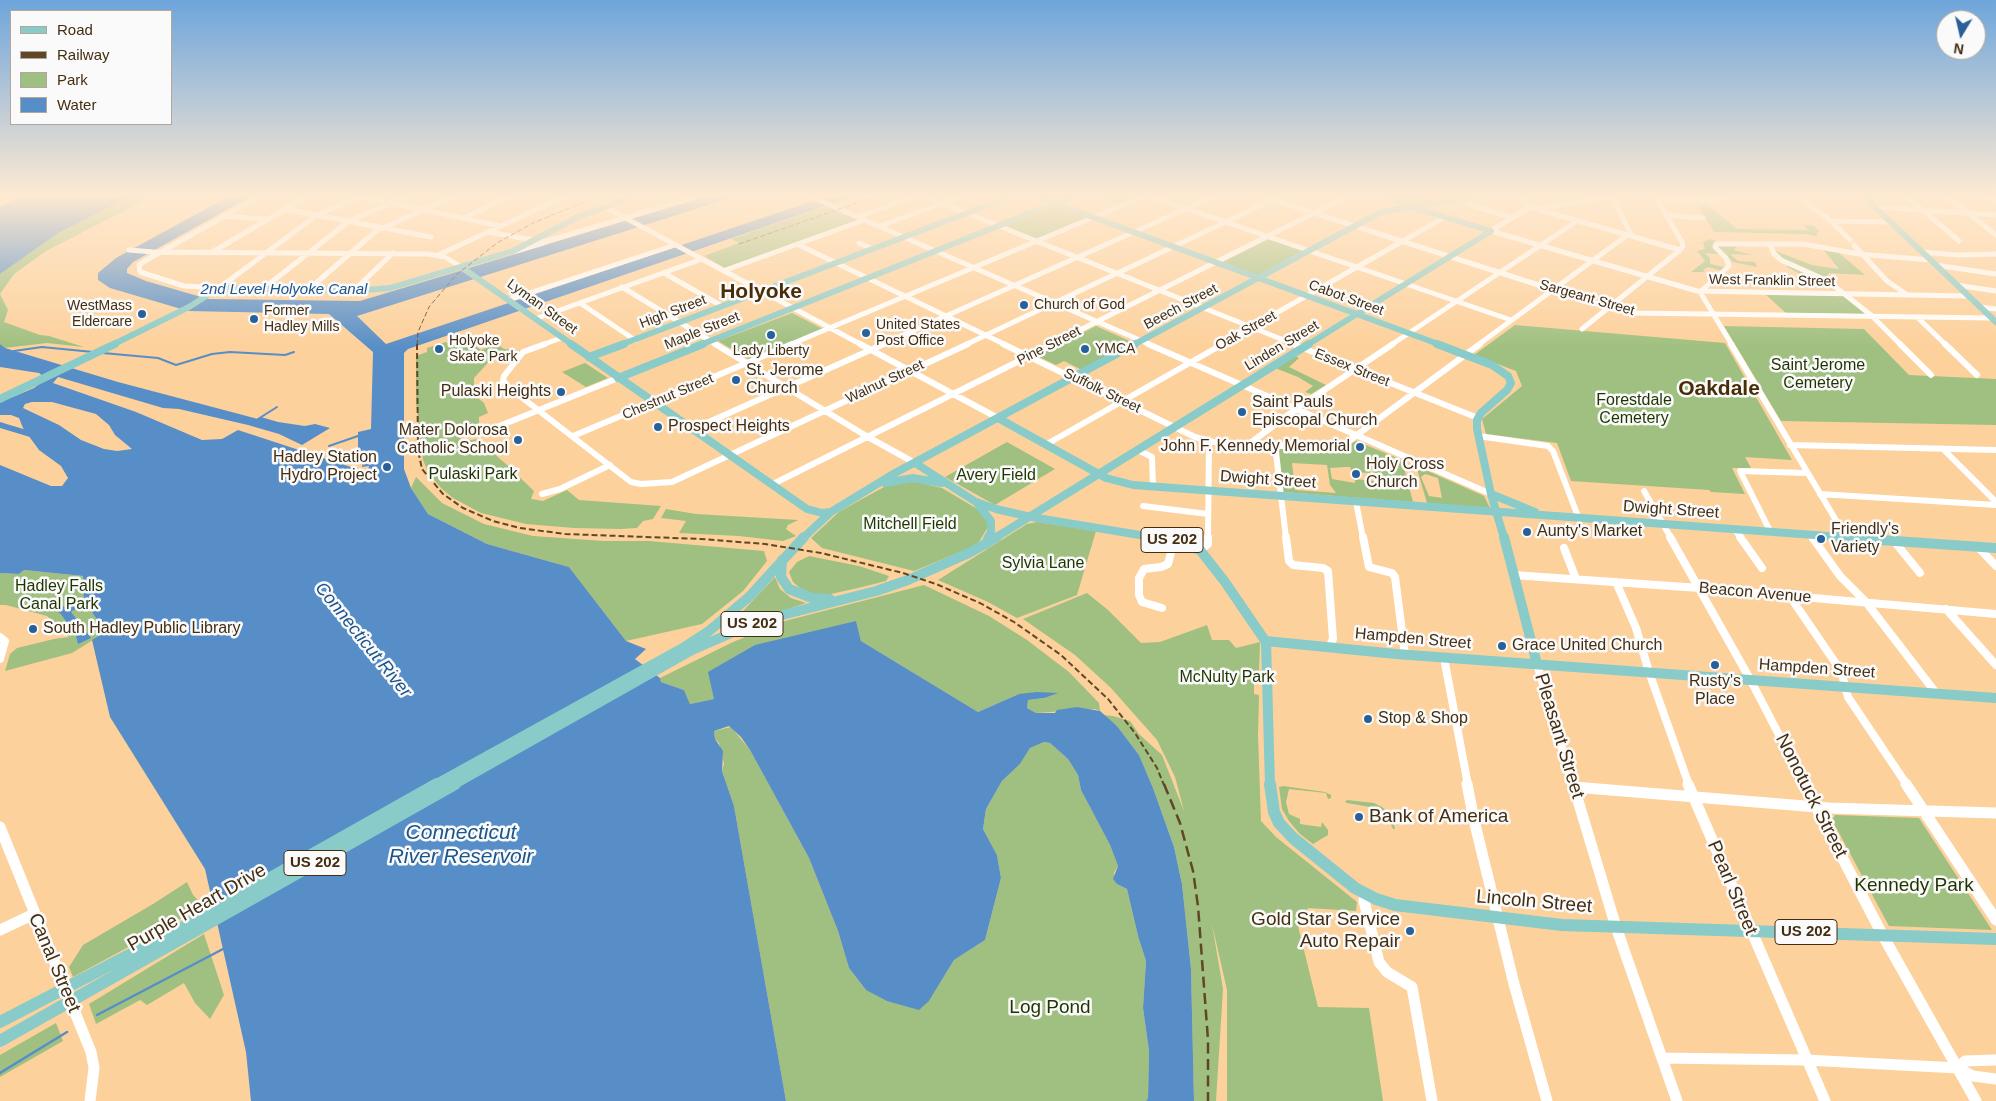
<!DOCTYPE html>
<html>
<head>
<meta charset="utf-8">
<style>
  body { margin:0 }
  #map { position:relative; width:1996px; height:1101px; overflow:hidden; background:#fdd19c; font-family:Helvetica,sans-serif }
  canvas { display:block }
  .legend { position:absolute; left:10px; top:10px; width:162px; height:115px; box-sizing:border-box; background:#fafafa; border:1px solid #b1a89d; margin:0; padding:6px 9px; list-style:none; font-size:15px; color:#442e12 }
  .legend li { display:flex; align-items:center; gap:10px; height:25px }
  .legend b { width:25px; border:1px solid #b1a89d }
  .north { position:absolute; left:1936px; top:10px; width:50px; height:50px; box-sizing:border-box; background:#fafafa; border:1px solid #b1a89d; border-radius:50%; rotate:189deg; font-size:14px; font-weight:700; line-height:20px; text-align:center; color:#442e12 }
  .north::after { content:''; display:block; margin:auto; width:18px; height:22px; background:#286199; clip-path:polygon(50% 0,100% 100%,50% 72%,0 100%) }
</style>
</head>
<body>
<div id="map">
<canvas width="1996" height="1101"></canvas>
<ul class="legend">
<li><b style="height:6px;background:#88cbc8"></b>Road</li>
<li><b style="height:6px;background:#614727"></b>Railway</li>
<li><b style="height:14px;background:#9fc080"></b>Park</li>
<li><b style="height:14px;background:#578ec7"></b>Water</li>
</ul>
<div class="north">N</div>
</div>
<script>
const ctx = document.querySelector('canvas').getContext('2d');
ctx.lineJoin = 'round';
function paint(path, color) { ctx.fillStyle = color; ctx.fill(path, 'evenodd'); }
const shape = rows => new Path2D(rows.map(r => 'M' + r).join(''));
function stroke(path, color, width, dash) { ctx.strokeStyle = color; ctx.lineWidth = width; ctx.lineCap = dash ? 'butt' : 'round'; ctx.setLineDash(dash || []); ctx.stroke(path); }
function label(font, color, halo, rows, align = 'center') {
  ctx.font = font + ' Helvetica,sans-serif'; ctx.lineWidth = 5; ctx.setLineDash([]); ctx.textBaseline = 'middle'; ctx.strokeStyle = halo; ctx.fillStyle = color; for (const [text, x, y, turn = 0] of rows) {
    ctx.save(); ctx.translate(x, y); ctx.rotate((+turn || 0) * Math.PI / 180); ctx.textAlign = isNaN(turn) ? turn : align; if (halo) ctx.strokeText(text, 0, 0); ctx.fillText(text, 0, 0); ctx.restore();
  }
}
const green = shape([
  [136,194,157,194,46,251,14,274,0,294,8,310,4,322,40,335,49,336,84,347,47,343,4,348,0,344,0,274,60,232],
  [1088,194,1134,194,1139,195,1116,204],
  [1383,194,1474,194,1415,204,1407,204],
  [1697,204,1709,206,1737,229,1808,230,1803,225,1814,226,1819,231,1816,235,1820,237,1805,234,1714,232],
  [826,206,859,220,725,268,704,256,739,243,731,239],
  [1056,206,1089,218,1036,239,1004,226],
  [1269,239,1304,251,1258,276,1223,262],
  [1709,239,1726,244,1746,245,1736,247,1734,250,1752,255,1730,254,1738,261,1755,262,1757,267,1733,262,1726,255,1705,253,1710,258,1710,264,1725,267,1722,271,1708,267,1703,270,1705,272,1691,272,1705,261,1697,251,1705,249,1703,242],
  [1821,247,1838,252,1865,275,1829,273,1827,277,1806,277,1787,267,1789,262,1783,259,1776,251,1812,265,1839,269],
  [1766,295,1845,296,1867,314,1786,313],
  [792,313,823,329,750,360,718,341],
  [1515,325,1725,343,1792,460,1745,457,1751,468,1732,468,1745,494,1711,492,1709,490,1571,481,1557,443,1486,434,1482,419,1522,386,1516,371,1474,355],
  [1096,326,1132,342,1082,370,1064,361,1056,365,1037,356],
  [1724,326,1864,329,1909,375,1996,379,1996,425,1781,421],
  [466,339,481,350,497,344,504,349,522,351,518,355,496,354,474,378,474,395,484,403,488,413,479,417,479,426,459,434,459,437,461,439,466,441,477,439,506,464,534,491,531,499,543,501,567,490,579,500,661,506,653,519,643,521,637,528,620,529,574,528,526,524,481,513,453,498,442,489,429,474,423,460,416,402,416,356,427,352,427,348,446,342,449,344],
  [1295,356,1299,358,1289,367,1326,385,1311,394,1305,392,1313,386,1298,377,1275,368],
  [585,363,608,378,586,387,562,372],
  [1356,441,1402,460,1413,502,1283,492,1279,449,1339,450],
  [1292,463,1327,465,1330,485,1336,493,1295,490],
  [1346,467,1350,467,1352,472,1371,473,1370,469,1373,470,1373,473,1381,473,1381,475,1379,475,1383,482,1355,479,1355,483,1332,479,1330,468],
  [1007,442,1055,469,995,505,945,477],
  [1421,468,1484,496,1490,508,1427,503,1417,469],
  [1425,474,1438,478,1442,498,1429,496,1421,477],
  [416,477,442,503,484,524,533,536,604,541,649,541,764,551,767,561,743,591,702,624,626,641,569,567,487,544,428,514,411,488],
  [912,481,942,488,979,510,986,518,988,527,977,545,914,571,822,548,811,538,839,512,862,499,886,486],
  [666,509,696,514,798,520,788,525,786,529,796,536,783,541,739,536,679,533,686,521,661,518],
  [1037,522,1096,531,1077,595,1017,618,988,602,938,580,1027,524],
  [809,556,859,566,889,576,886,581,858,588,831,594,815,595,801,589,793,582,789,572,797,562],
  [24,570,83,576,82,587,89,607,99,623,114,627,72,653,5,671,10,654,17,648,54,639,69,637,47,616,6,605,0,605,0,573,19,574],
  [775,577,780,589,791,598,806,603,726,629],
  [924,585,989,616,1027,640,1069,672,1099,703,1100,711,1095,709,1036,713,1027,708,1028,700,1044,698,1019,694,978,712,861,641,856,622,714,699,690,704,684,690,661,682,660,678,733,642,785,621],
  [1087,593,1108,610,1141,643,1160,642,1207,625,1212,640,1229,640,1236,648,1260,642,1259,671,1254,671,1254,694,1259,695,1258,735,1261,821,1276,837,1357,902,1356,911,1308,908,1298,926,1318,1007,1369,1008,1383,1101,1227,1101,1227,990,1212,924,1223,989,1216,1101,1194,1101,1191,969,1182,884,1174,847,1153,788,1139,755,1117,726,1103,715,1113,716,1130,721,1139,734,1162,755,1184,811,1175,777,1157,740,1111,688,1075,655,1023,619],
  [731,727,750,750,809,858,838,931,849,968,866,990,929,1001,954,960,985,940,1001,878,997,855,983,829,986,809,1002,781,1020,764,1030,748,1044,742,1050,743,1068,759,1078,775,1081,790,1110,845,1118,866,1114,873,1117,884,1127,889,1138,936,1146,961,1143,1008,1149,1051,1148,1098,1146,1101,786,1101,734,806,722,771,724,764,719,743,715,739,714,731],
  [1283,786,1325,792,1331,795,1331,798,1328,799,1326,793,1289,789,1286,802,1289,814,1300,819,1300,824,1321,827,1322,822,1328,830,1328,835,1313,844,1300,834,1289,821,1282,809,1279,787],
  [1347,800,1374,803,1382,807,1392,816,1395,829,1393,829,1388,818,1380,811,1370,807,1347,803,1345,802],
  [1835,815,1919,818,1992,930,1889,926,1832,820],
  [187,882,193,895,204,906,73,977,69,967,83,945,153,904],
  [204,934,224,995,210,1019,195,1003,184,983,147,1005,140,1000,96,1024,89,1004],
  [56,1023,63,1041,0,1077,0,1055]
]);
const water = shape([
  [25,194,136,194,60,232,0,274,0,207],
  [233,194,255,194,133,262,127,269,127,273,146,281,208,299,360,301,714,194,743,194,357,316,386,344,834,194,860,194,408,349,404,353,404,469,411,488,428,514,487,544,569,567,626,641,646,649,635,659,660,678,661,682,684,690,690,704,714,699,708,672,755,645,856,621,861,641,978,712,1019,694,1037,692,1058,693,1044,698,1028,700,1027,708,1036,713,1055,713,1057,710,1077,707,1100,711,1117,726,1139,755,1153,788,1174,847,1182,884,1191,969,1194,1101,1146,1101,1148,1098,1149,1051,1143,1008,1146,961,1138,936,1127,889,1117,884,1113,879,1118,866,1110,845,1081,790,1078,775,1068,759,1050,743,1044,742,1030,748,1020,764,1002,781,986,809,983,829,997,855,1001,878,985,940,954,960,929,1001,919,1010,887,1001,866,990,849,968,838,931,809,858,750,750,741,737,729,726,714,731,715,739,723,751,722,771,734,806,786,1101,251,1101,246,1052,205,869,110,717,92,640,113,627,99,623,87,604,72,611,71,612,91,638,78,644,76,636,61,614,50,607,58,604,65,607,84,599,83,576,24,570,19,574,0,573,0,465,51,486,62,486,68,478,61,466,39,450,23,428,19,418,11,415,0,415,0,398,13,397,34,388,46,379,39,373,0,367,0,344,5,348,118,382,258,419,261,417,278,422,305,426,315,424,330,428,302,445,279,434,248,425,179,409,163,408,58,377,53,383,136,412,202,440,222,439,238,430,354,468,354,472,367,476,369,466,362,467,363,457,358,451,358,432,371,429,373,352,329,314,188,311,110,288,98,280,98,273,116,258],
  [32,402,52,402,96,414,109,425,115,435,132,449,117,451,104,449,81,440,59,425,23,408,25,404]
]);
const streamFar2 = shape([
  [321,326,334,318]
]);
const streamFar1 = shape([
  [14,351,42,347,93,352],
  [103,353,158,358,176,365,212,354,230,352,285,355,294,352],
  [258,419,277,407],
  [329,446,358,436]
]);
const stream = shape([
  [97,1015,223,949],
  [0,1073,67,1032]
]);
const river = shape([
  [0,422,43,435,44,437,40,440,0,428,0,422]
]);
const minorFar3 = shape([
  [264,194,143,262,139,265,140,272,184,286,219,288,317,215,366,194],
  [349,194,500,226],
  [805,194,1151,345],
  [919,194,1296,345],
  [1144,194,1511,320],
  [1255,194,1610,308,1634,313,1992,318],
  [1517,194,1530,207],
  [1654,194,1682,242,1683,246,1680,250],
  [1793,194,1831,221,1850,240],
  [1904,194,1959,241],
  [1944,194,1996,235],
  [1984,194,1996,202],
  [1461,199,1474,206,1513,218],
  [1659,200,1721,200],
  [605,207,862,345],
  [1530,207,1680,250],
  [1875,207,1996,215],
  [284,209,431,237],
  [1667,215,1703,218],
  [223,216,266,219],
  [858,217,921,194],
  [464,218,514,194],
  [1831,221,1889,222],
  [880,226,967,194],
  [1491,231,1697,291,1967,296],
  [1491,231,1530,207],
  [488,232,544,242,705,194],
  [859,243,873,249],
  [797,244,1006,345],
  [1854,245,1887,281,1906,294],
  [129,250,154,252,428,254,445,257,461,267],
  [214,251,311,194],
  [516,251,543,243],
  [1921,252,1958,255,1996,254],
  [438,255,570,194],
  [1935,265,1996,274],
  [723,271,864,220],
  [664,273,722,306],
  [1956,285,1996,291],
  [622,287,717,345],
  [264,288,349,221,411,194],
  [309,289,376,231,459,194],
  [354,290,393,253],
  [508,300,675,245],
  [580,303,635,340],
  [1980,307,1996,309],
  [1917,317,1946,345],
  [535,319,702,259],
  [1582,329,1680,250],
  [542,345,561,338],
  [789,345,1149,194],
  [881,345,1219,194],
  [965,345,1285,194],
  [1050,345,1352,194],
  [1220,345,1445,217],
  [1391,345,1577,221],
  [1478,345,1630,233,1612,196,1535,209],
  [1732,345,1700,292,1729,266,1726,258,1715,247,1716,244,1770,244],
  [1901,345,1872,316,1828,281,1781,260,1774,254,1770,244,1803,244,1859,254,1930,260]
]);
const minorFar2 = shape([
  [545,344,523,352,504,376,503,380,507,386,631,482,641,484,672,482,968,344],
  [715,344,868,437,915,463],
  [860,344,998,418],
  [1003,344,1195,437,1213,442,1338,449,1480,344],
  [1148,344,1491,494],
  [1293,344,1478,418],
  [1731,344,1846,537],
  [1900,344,1931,375],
  [1945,344,1977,375],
  [693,429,884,344],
  [473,433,492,429,618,378],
  [573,436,792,344],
  [1478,436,1548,446,1553,451,1579,519],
  [1047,444,1223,344],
  [1249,444,1296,409,1393,344],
  [1275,445,1286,538],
  [1790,445,1996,450],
  [1943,449,1996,502],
  [1138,450,1152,457,1153,487],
  [773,484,1053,344],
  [1644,491,1671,538],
  [542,494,560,489,610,465],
  [1820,494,1996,505],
  [1356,502,1363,538],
  [1143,506,1208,514],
  [1735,530,1741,538],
  [1771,533,1740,471,1807,473],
  [1811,535,1813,538],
  [1208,538,1209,441]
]);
const minorFar1 = shape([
  [1286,537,1289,561,1293,565,1323,568,1328,571,1333,639,1329,647],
  [1363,537,1369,567,1392,573,1395,577,1405,655],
  [1670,537,1750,679,1805,785],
  [1740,537,1762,568],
  [1812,537,1840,576,1866,602,1936,693],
  [1894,541,1920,573],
  [1978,547,1996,566],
  [1564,548,1576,579],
  [1200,550,1208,544,1208,537],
  [1513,575,1700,588,1996,614],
  [1616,582,1636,628,1649,672,1689,785],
  [1789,595,1841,671,1848,697,1907,785],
  [1162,608,1142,602,1139,595,1139,578,1144,569,1161,567,1168,564,1174,541],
  [1946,609,1996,665],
  [0,637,5,641,0,659],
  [1444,658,1468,785],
  [1537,664,1573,785]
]);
const minor = shape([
  [1467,784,1474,820,1514,984,1547,1101],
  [1573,784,1616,927,1677,1101],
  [1688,784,1825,1101],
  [1804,784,1882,934,1976,1101],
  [1906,784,1996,920],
  [1574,787,1829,808,1996,813],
  [0,827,91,1052,94,1068,90,1101],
  [1365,894,1364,901,1379,962,1387,972,1412,987,1432,1101],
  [0,930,34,914],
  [1662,1058,1806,1060,1958,1068,1973,1076,1996,1079],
  [1958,1068,1965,1061,1996,1060]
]);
const majorFar3 = shape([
  [1030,194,1441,345],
  [1380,194,1402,204,1491,231],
  [1861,194,1996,322],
  [461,267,573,345],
  [112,345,189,307,219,288,365,290,390,288,513,251,578,217,641,194],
  [620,345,1017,194],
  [700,345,1078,194],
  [1133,345,1381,212,1489,194],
  [1307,345,1491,231]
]);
const majorFar2 = shape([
  [571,344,807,509,822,513,831,512],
  [1437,344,1492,365,1508,376,1511,383,1507,390,1481,413,1477,420,1477,429,1491,494,1504,538],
  [589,357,624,344],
  [618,378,703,344],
  [0,399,115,344],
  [998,418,1106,478,1133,485,1855,538],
  [915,463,976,502,996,509,1031,517,1158,538],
  [885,483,913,478,941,483],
  [1491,494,1535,512],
  [977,503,991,521,991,531,988,538],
  [803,538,831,512,895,473,1135,344],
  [995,538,1309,344]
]);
const majorFar1 = shape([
  [1151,537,1170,540,1200,550,1225,582,1266,642,1270,785],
  [1504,537,1537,664],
  [1837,537,1996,548],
  [986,544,989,537],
  [782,560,781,577,789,589,812,598,830,599],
  [1266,641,1396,654,1996,698],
  [435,785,683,648,709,631,750,596,804,537],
  [453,785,692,650,759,621,876,591,908,580,969,553,997,537]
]);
const major = shape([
  [1270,784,1274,812,1279,823,1293,838,1355,888,1376,899,1395,905,1562,925,1996,939],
  [0,1022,187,925,437,784],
  [0,1041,455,784]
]);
const railFar2 = shape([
  [739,244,883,194],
  [417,345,418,332,429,307,456,275,497,243,533,223,604,194]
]);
const railFar1 = shape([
  [417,344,418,450,422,469,443,494,463,508,493,521,520,528,565,534,701,539,765,544,821,553,903,573,936,584,980,603,1014,622,1061,655,1108,699,1135,733,1157,768,1164,785]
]);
const rail = shape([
  [1164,784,1180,823,1193,871,1198,906,1208,1040,1208,1101]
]);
const markers = [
  [1024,305,5,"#286199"],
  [142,314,5,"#286199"],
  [254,319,5,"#286199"],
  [866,333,5,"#286199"],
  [771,335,5,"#286199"],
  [439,349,5,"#286199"],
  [1085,349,5,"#286199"],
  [736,380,5,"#286199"],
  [561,392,5,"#286199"],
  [1242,412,5,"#286199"],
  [658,427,5,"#286199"],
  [518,440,5,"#286199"],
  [1360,447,5,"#286199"],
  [387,467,5,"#286199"],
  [1356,474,5,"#286199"],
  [1527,532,5,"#286199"],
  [1821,539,5,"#286199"],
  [33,629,5,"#286199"],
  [1502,646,5,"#286199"],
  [1715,665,5,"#286199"],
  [1368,719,5,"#286199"],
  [1359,817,5,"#286199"],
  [1410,931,5,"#286199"]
];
const farStreetnames = [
  ["West Franklin Street",1772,281,1],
  ["Cabot Street",1346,298,20],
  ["Sargeant Street",1587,298,16],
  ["Lyman Street",542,307,36],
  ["Beech Street",1181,307,-28],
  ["High Street",673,312,-21],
  ["Maple Street",702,331,-22],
  ["Oak Street",1246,331,-29],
  ["Pine Street",1049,346,-27],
  ["Linden Street",1282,346,-31],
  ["Essex Street",1352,368,22],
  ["Walnut Street",885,382,-25],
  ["Suffolk Street",1102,391,26],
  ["Chestnut Street",668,397,-23]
];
const farPoinames = [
  ["Church of God",1034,305],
  ["WestMass",132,306,"right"],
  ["Eldercare",132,322,"right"],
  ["Former",264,311],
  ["Hadley Mills",264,327],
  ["United States",876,325],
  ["Post Office",876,341],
  ["Holyoke",449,341],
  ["Skate Park",449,357],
  ["YMCA",1095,349],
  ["Lady Liberty",771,351,"center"]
];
const farWaternames = [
  ["2nd Level Holyoke Canal",284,290]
];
const shields = [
  [1172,540,62],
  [752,624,62],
  [315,863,62],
  [1806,932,62]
];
const shieldNames = [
  ["US 202",1172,540],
  ["US 202",752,624],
  ["US 202",315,863],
  ["US 202",1806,932]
];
const parkNames = [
  ["Saint Jerome",1818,366],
  ["Cemetery",1818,384],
  ["Forestdale",1634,401],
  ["Cemetery",1634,419],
  ["Pulaski Park",473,475],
  ["Avery Field",996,476],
  ["Mitchell Field",910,525],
  ["Sylvia Lane",1043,564],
  ["Hadley Falls",59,587],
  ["Canal Park",59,605],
  ["McNulty Park",1227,678]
];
const poiNames = [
  ["St. Jerome",746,371],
  ["Church",746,389],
  ["Pulaski Heights",551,392,"right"],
  ["Saint Pauls",1252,403],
  ["Episcopal Church",1252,421],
  ["Prospect Heights",668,427],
  ["Mater Dolorosa",508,431,"right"],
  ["Catholic School",508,449,"right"],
  ["John F. Kennedy Memorial",1350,447,"right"],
  ["Hadley Station",377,458,"right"],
  ["Hydro Project",377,476,"right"],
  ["Holy Cross",1366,465],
  ["Church",1366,483],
  ["Friendly's",1831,530],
  ["Variety",1831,548],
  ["Aunty's Market",1537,532],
  ["South Hadley Public Library",43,629],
  ["Grace United Church",1512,646],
  ["Rusty's",1715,682,"center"],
  ["Place",1715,700,"center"],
  ["Stop & Shop",1378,719]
];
const streetNames = [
  ["Dwight Street",1268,480,4],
  ["Dwight Street",1671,510,4],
  ["Beacon Avenue",1755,593,5],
  ["Hampden Street",1413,639,5],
  ["Hampden Street",1817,669,4]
];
const waterNames = [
  ["Connecticut River",363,640,51]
];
const nearStreetnames = [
  ["Pleasant Street",1559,736,73],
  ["Nonotuck Street",1811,796,63],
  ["Pearl Street",1732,888,67],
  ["Lincoln Street",1534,902,5],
  ["Purple Heart Drive",197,908,-30],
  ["Canal Street",54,963,67]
];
const nearPoinames = [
  ["Bank of America",1369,817],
  ["Gold Star Service",1400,920,"right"],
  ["Auto Repair",1400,942,"right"]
];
const nearParknames = [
  ["Kennedy Park",1914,886],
  ["Log Pond",1050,1008]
];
const farTownnames = [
  ["Holyoke",761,292]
];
const districtNames = [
  ["Oakdale",1719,389]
];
const nearWaternames = [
  ["Connecticut",461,833],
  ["River Reservoir",461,857]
];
paint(green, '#9fc080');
paint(water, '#578ec7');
stroke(streamFar2, '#578ec7', 1);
stroke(streamFar1, '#578ec7', 2);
stroke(stream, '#578ec7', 2.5);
paint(river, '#578ec7');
stroke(minorFar3, '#fff', 5);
stroke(minorFar2, '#fff', 6);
stroke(minorFar1, '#fff', 8);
stroke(minor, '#fff', 11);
stroke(majorFar3, '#88cbc8', 6);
stroke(majorFar2, '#88cbc8', 8);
stroke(majorFar1, '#88cbc8', 10);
stroke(major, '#88cbc8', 12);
stroke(railFar2, '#614727', 1, [5, 2.5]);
stroke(railFar1, '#614727', 2, [6, 3]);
stroke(rail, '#614727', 2.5, [11, 5.5]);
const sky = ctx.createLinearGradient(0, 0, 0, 348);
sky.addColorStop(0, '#6ea5db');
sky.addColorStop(0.56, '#feead2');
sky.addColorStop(1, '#feead200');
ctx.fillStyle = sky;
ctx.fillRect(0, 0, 1996, 348);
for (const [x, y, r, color] of markers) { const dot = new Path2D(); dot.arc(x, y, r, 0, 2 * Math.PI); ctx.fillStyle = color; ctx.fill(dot); stroke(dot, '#fafafa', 2); }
label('14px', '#442e12', '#fafafa', farStreetnames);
label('14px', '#442e12', '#fafafa', farPoinames, 'left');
label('italic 15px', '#1b558c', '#fafafa', farWaternames);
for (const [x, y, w] of shields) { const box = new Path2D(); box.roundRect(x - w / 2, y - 12.5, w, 25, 4); ctx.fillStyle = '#fafafa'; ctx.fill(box); stroke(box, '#442e12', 1); }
label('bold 15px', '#442e12', null, shieldNames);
label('16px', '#1f3500', '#fafafa', parkNames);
label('16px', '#442e12', '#fafafa', poiNames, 'left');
label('16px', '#442e12', '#fafafa', streetNames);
label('italic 18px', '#1b558c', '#fafafa', waterNames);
label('19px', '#442e12', '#fafafa', nearStreetnames);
label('19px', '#442e12', '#fafafa', nearPoinames, 'left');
label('19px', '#1f3500', '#fafafa', nearParknames);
label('bold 21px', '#482d08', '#fafafa', farTownnames);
label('bold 21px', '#482d08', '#fafafa', districtNames);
label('italic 21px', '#1b558c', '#fafafa', nearWaternames);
</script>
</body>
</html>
